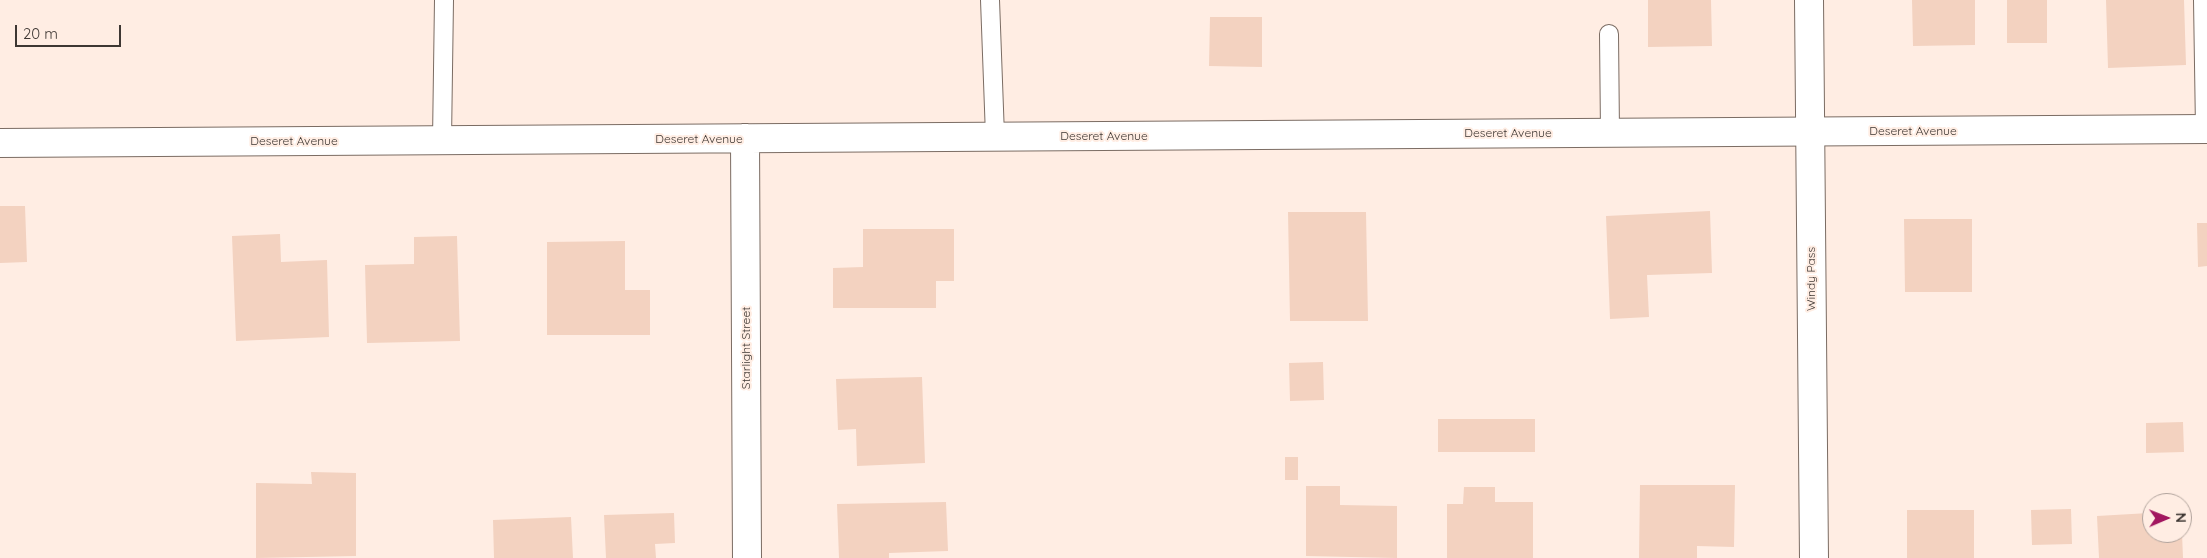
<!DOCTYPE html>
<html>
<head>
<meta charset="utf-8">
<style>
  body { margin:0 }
  #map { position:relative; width:2207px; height:558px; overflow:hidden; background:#ffede3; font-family:Quicksand,sans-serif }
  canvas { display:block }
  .north { position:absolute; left:2142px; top:493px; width:50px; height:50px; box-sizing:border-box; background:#ffede3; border:1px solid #b2a49d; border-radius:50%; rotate:89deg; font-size:14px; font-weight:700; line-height:20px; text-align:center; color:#3e3733 }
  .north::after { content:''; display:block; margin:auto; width:18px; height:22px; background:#a21760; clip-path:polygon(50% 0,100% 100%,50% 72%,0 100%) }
  .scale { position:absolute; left:15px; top:25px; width:106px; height:22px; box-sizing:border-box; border:2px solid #3e3733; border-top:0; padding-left:6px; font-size:15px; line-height:18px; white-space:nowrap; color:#3e3733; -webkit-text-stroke:4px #ffede3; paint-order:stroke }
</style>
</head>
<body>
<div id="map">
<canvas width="2207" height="558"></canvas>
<div class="north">N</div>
<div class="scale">20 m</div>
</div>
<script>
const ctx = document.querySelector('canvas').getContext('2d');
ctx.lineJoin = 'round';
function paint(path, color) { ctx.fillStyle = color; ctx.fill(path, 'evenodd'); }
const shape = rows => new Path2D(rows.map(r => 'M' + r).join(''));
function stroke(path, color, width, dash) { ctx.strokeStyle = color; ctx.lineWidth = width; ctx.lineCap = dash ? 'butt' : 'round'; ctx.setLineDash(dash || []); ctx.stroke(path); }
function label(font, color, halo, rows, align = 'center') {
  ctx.font = font + ' Quicksand,sans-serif'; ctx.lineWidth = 4; ctx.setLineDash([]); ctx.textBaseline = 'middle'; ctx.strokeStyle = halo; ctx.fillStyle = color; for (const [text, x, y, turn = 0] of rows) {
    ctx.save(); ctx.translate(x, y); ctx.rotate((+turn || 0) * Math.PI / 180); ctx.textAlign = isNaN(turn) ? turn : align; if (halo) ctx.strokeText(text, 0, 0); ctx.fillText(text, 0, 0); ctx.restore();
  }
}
const building = shape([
  [1648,0,1711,0,1712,46,1648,47],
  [1912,0,1975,0,1975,45,1913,46],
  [2007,0,2047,0,2047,43,2007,43],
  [2106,0,2184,0,2186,65,2108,68],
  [1210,17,1262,17,1262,67,1209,66],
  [0,206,25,206,27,262,0,263],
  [1710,211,1712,273,1647,275,1649,317,1610,319,1606,216],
  [1288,212,1366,212,1368,321,1290,321],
  [1904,219,1972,219,1972,292,1905,292],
  [2197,223,2207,223,2207,266,2198,267],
  [863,229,954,229,954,281,936,281,936,308,833,308,833,268,863,267],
  [280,234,281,262,327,260,329,337,236,341,232,236],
  [457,236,460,341,367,343,365,265,414,264,414,237],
  [625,241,625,290,650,290,650,335,547,335,547,242],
  [1323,362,1324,400,1290,401,1289,363],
  [922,377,925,463,857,466,856,429,838,430,836,379],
  [1438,419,1535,419,1535,452,1438,452],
  [2183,422,2184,452,2146,453,2146,423],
  [1285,457,1298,457,1298,480,1285,480],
  [311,472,356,473,356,556,256,558,256,483,312,484],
  [1640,485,1735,485,1734,547,1697,546,1697,558,1639,558],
  [1306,486,1340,486,1340,505,1397,506,1397,558,1306,556],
  [1464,487,1495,487,1495,502,1533,502,1533,558,1447,558,1447,504,1463,504],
  [946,502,948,551,889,553,889,558,839,558,837,504],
  [2071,509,2072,544,2032,545,2031,510],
  [1907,510,1974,510,1974,558,1907,558],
  [674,513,675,543,655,544,656,558,606,558,604,515],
  [2149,513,2150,534,2182,533,2183,558,2099,558,2097,516],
  [571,517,573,558,494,558,493,520]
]);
const service = shape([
  [990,0,995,136],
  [2203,0,2205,129],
  [1609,34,1610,133],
  [442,140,444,0]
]);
const minor = shape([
  [745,138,747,558],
  [0,143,2207,129]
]);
const tertiary = shape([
  [1809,0,1814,558]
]);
const streetNames = [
  ["Deseret Avenue",1913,131],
  ["Deseret Avenue",1508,133],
  ["Deseret Avenue",1104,136],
  ["Deseret Avenue",699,139],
  ["Deseret Avenue",294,141],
  ["Windy Pass",1811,279,-90],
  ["Starlight Street",746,348,-90]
];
paint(building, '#f3d2c0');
stroke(service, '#7b6c63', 20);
stroke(minor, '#7b6c63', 30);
stroke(tertiary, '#7b6c63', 30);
stroke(service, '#fff', 18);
stroke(minor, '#fff', 28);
stroke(tertiary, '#fff', 28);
label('12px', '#3e3733', '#ffede3', streetNames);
</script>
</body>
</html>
